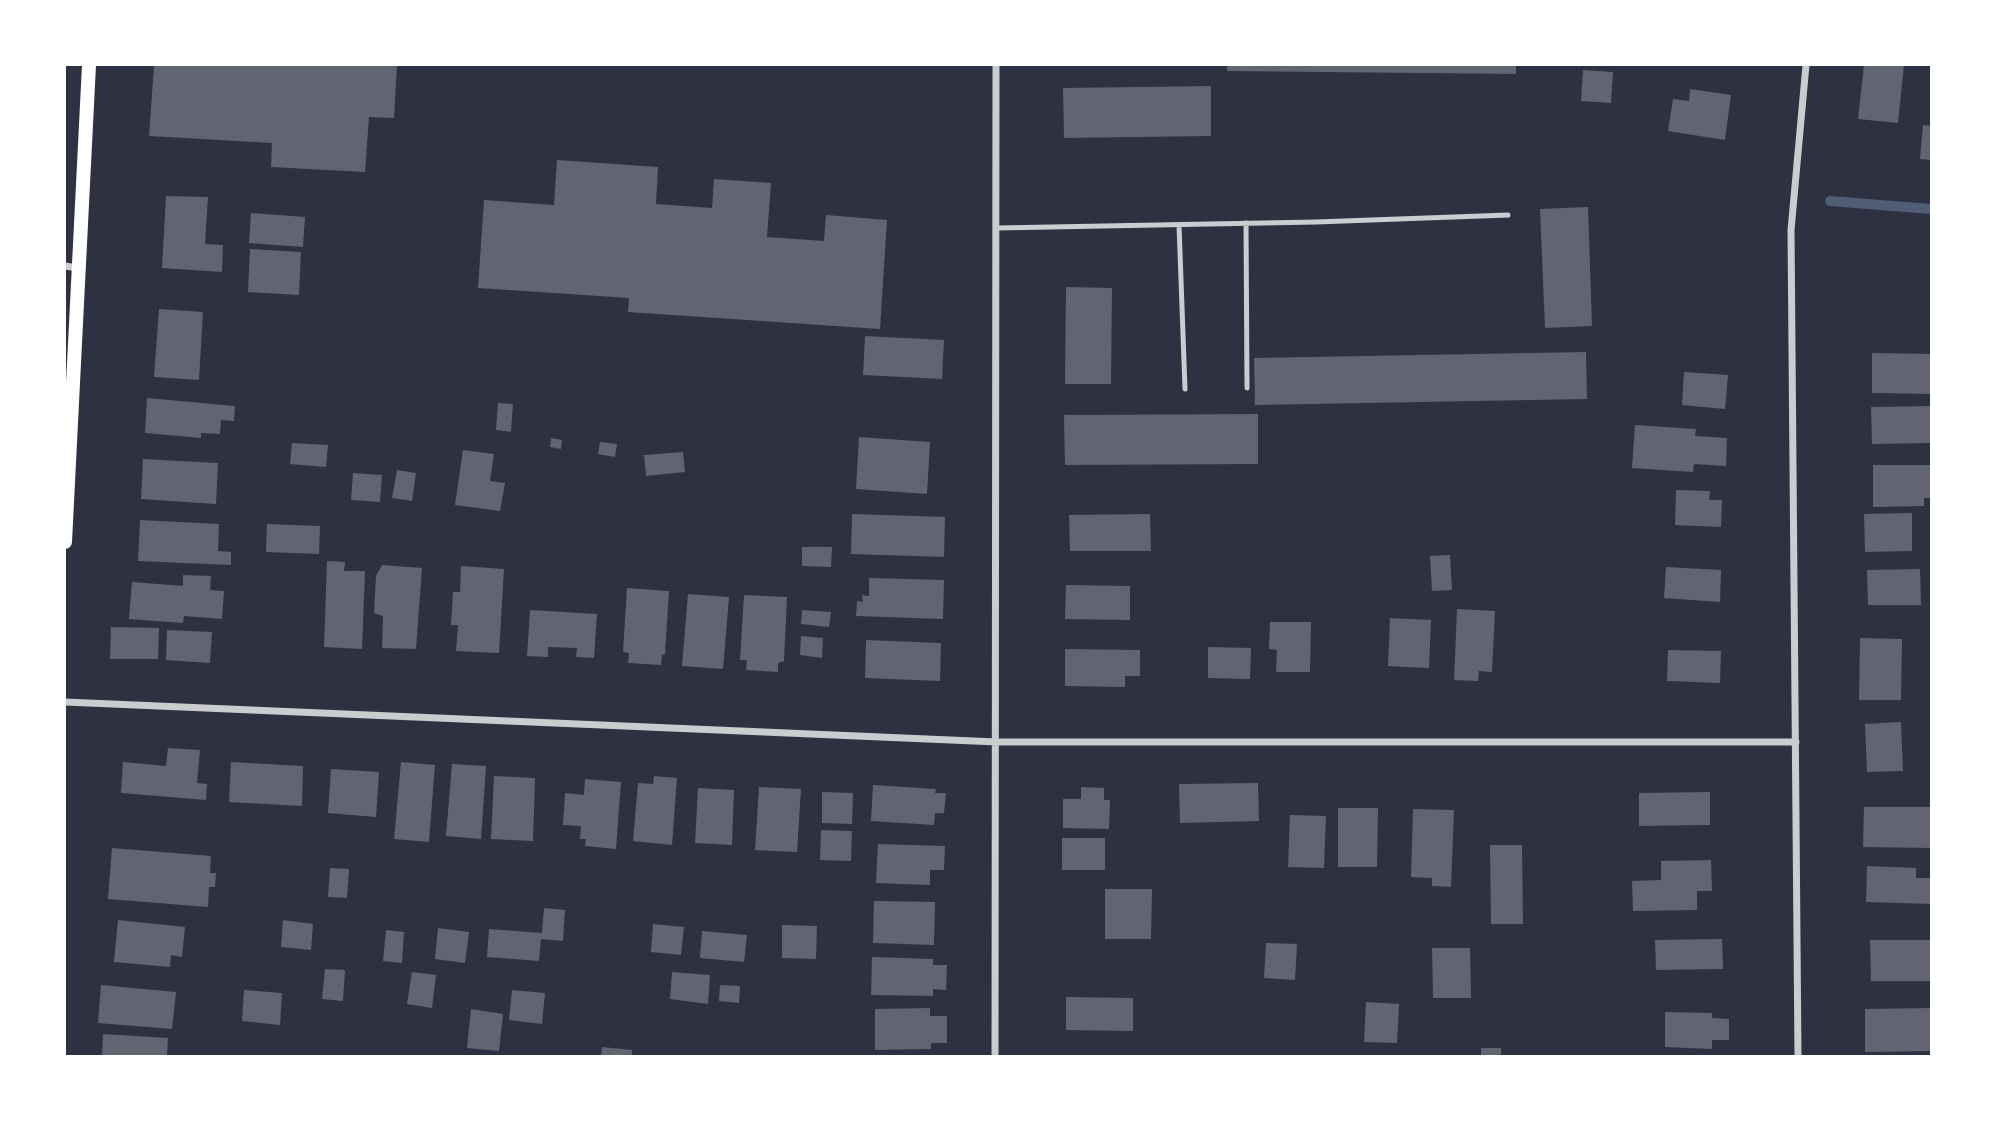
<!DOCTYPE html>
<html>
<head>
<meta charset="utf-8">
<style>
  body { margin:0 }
  #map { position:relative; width:1996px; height:1121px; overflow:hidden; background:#2d3142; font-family:Mulish,sans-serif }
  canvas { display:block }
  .frame { position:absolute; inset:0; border:66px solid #fff; pointer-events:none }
</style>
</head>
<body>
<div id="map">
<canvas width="1996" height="1121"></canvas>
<div class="frame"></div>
</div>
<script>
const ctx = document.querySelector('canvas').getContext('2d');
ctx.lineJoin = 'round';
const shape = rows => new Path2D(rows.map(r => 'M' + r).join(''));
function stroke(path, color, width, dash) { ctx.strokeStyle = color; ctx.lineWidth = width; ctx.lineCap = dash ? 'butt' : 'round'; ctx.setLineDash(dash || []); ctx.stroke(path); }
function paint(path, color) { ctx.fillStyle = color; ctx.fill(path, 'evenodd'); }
const stream = shape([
  [1830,201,1931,209]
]);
const building = shape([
  [154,65,397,65,394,118,369,117,365,172,271,167,272,143,149,136],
  [1227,65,1516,65,1516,74,1227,71],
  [1864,65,1904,65,1898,123,1858,119],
  [1583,70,1613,72,1611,103,1581,101],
  [1211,86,1211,136,1064,138,1063,88],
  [1690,89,1731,95,1725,140,1668,131,1673,99,1689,101],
  [1923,125,1931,126,1931,160,1920,159],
  [557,160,658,167,656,204,712,208,714,179,771,183,767,237,824,241,826,215,887,220,880,329,628,312,629,298,478,288,484,200,554,205],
  [166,196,208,197,205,244,223,245,222,272,162,268],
  [1588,207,1592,326,1545,328,1540,209],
  [251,213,305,217,303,247,249,243],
  [250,249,301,252,299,295,248,292],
  [1066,287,1112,288,1111,384,1065,384],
  [159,309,203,312,199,380,154,377],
  [865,336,944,340,942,379,863,375],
  [1586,352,1587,399,1255,405,1254,358],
  [1872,353,1931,354,1931,394,1872,393],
  [1684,372,1728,375,1725,409,1682,405],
  [147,398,235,406,234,421,221,420,220,434,201,433,201,438,145,433],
  [498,403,513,404,511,432,496,430],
  [1931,406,1931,443,1872,444,1871,407],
  [1258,414,1258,464,1065,465,1064,415],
  [1635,425,1696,429,1695,436,1727,438,1726,466,1694,464,1693,472,1632,468],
  [859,437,930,442,927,494,856,489],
  [551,438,562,440,561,449,550,447],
  [600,442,617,444,615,457,598,454],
  [292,443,328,445,326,467,290,464],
  [463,450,494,454,490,481,505,483,500,511,455,505],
  [683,452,685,472,646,476,644,455],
  [143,459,218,463,216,504,141,499],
  [1873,465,1931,465,1931,498,1924,498,1924,506,1873,507],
  [397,470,416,473,412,501,392,498],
  [353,473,382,475,380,502,351,500],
  [1676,490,1710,491,1709,500,1722,500,1721,527,1675,525],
  [1912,513,1912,551,1865,552,1864,514],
  [852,514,945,517,944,557,851,554],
  [1150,514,1151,551,1070,551,1069,515],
  [140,520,219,524,218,551,231,552,231,565,138,561],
  [267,524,320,526,319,554,266,552],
  [802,547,832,547,831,567,802,566],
  [1450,555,1452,590,1432,591,1430,556],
  [327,561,345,562,344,571,365,571,362,649,324,647],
  [382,565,422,568,416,649,382,648,383,616,374,613,376,576],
  [461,566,504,569,499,653,456,651,458,625,451,625,453,592,460,592],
  [1666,567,1721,570,1720,602,1664,598],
  [1920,569,1921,605,1868,605,1867,570],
  [183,575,211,576,210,590,224,591,222,619,184,616,183,623,129,619,132,582,183,586],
  [869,578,944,580,943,619,856,616,857,601,863,602,862,595,869,596],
  [1066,585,1130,586,1130,620,1065,619],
  [627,588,669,591,665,654,662,655,661,665,628,663,629,653,623,652],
  [688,594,729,597,723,669,682,666],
  [744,595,787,597,784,661,778,663,778,672,746,670,747,660,740,660],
  [1457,609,1495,611,1492,672,1479,671,1478,681,1454,680],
  [530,610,597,614,594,658,576,657,577,648,548,647,548,657,527,656],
  [802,610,831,612,829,627,801,624],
  [1390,618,1431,620,1429,668,1388,666],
  [1270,622,1311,622,1310,672,1276,672,1277,650,1269,649],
  [111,627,159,628,158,659,110,659],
  [167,630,212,632,210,663,166,660],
  [801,636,823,638,822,658,800,655],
  [1860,638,1902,639,1901,700,1859,700],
  [866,640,941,643,940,681,865,678],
  [1208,647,1251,648,1250,679,1208,678],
  [1065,649,1140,650,1140,676,1125,676,1125,687,1065,686],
  [1668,650,1721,651,1720,683,1667,681],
  [1901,722,1903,771,1867,772,1865,724],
  [168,748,200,750,197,783,207,784,206,800,121,793,123,762,166,766],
  [231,762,303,766,302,806,229,802],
  [401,762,435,765,429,842,394,839],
  [452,764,486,766,481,839,446,836],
  [331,769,379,772,376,817,328,813],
  [494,776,535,778,533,841,491,839],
  [654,776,677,778,672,845,633,841,638,783,653,784],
  [585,779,621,782,616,849,585,846,586,839,580,839,581,826,563,825,565,793,584,795],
  [1258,783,1259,821,1180,823,1179,784],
  [873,785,936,789,935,793,946,793,944,813,935,813,934,825,871,821],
  [759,787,801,789,797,852,755,850],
  [1081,787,1104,788,1104,800,1110,800,1109,829,1063,828,1063,799,1081,799],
  [698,788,734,790,732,845,695,843],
  [822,792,853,793,852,824,822,823],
  [1710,792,1710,825,1639,826,1639,793],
  [1864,807,1931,807,1931,848,1863,847],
  [1338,808,1378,808,1377,867,1338,867],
  [1413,809,1454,810,1451,887,1432,886,1432,878,1411,877],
  [1290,815,1326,816,1324,868,1288,867],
  [821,830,852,831,851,861,820,860],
  [1062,838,1105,838,1105,870,1062,870],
  [878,844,945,846,944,870,930,870,930,885,876,883],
  [1490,845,1522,845,1523,924,1491,924],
  [112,848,211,856,210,873,216,873,215,887,209,887,208,907,108,899],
  [1711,860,1712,891,1697,891,1697,910,1633,911,1632,881,1661,880,1661,861],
  [1867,866,1916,868,1916,878,1931,878,1931,904,1866,902],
  [330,868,349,869,347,898,328,897],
  [1105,889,1152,889,1151,939,1105,939],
  [874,901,935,902,934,945,873,943],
  [544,908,565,910,563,941,541,939,539,961,487,957,489,929,542,933],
  [118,920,185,927,182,957,171,955,170,967,114,962],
  [283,920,313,924,311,950,281,947],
  [653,924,684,927,681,955,651,952],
  [782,925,817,926,816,959,782,958],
  [438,928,469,932,465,963,435,959],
  [386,930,404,932,402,963,383,961],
  [702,931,747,935,744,962,700,958],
  [1722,939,1723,969,1656,970,1655,940],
  [1870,940,1931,940,1931,981,1871,981],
  [1266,943,1297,944,1295,980,1264,978],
  [1432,948,1470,948,1471,998,1433,998],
  [872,957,933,959,933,965,947,965,946,990,933,989,933,996,871,995],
  [325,969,345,970,343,1001,322,999],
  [412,972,436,975,432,1008,407,1004],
  [672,972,710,975,708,1004,670,999],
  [101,985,176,992,172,1029,98,1023],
  [720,985,740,986,739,1003,719,1001],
  [244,990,282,993,280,1025,242,1021],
  [512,990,545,993,542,1024,509,1020],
  [1066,997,1133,998,1133,1031,1066,1030],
  [1366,1002,1399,1004,1397,1043,1364,1042],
  [930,1008,930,1016,947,1016,947,1043,931,1043,931,1049,875,1050,875,1009],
  [1931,1008,1931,1051,1865,1052,1865,1009],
  [471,1009,503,1014,499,1051,467,1048],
  [1665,1012,1712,1013,1712,1018,1729,1019,1729,1040,1712,1040,1712,1049,1665,1047],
  [103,1034,168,1038,167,1056,102,1056],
  [602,1047,632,1050,632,1056,601,1056],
  [1481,1048,1501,1048,1501,1056,1481,1056]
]);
const service = shape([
  [1246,223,1247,388],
  [1179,225,1185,389],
  [997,228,1316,222,1508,215]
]);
const minor = shape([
  [65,266,78,268],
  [65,702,997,742,1796,742],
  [995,1056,996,65],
  [1798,1056,1791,230,1806,65]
]);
const secondary = shape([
  [65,542,89,65]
]);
stroke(stream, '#4f5d75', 10);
paint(building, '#626471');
stroke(service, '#caccd0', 5);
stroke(minor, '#caccd0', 7);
stroke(secondary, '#fff', 14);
</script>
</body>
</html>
